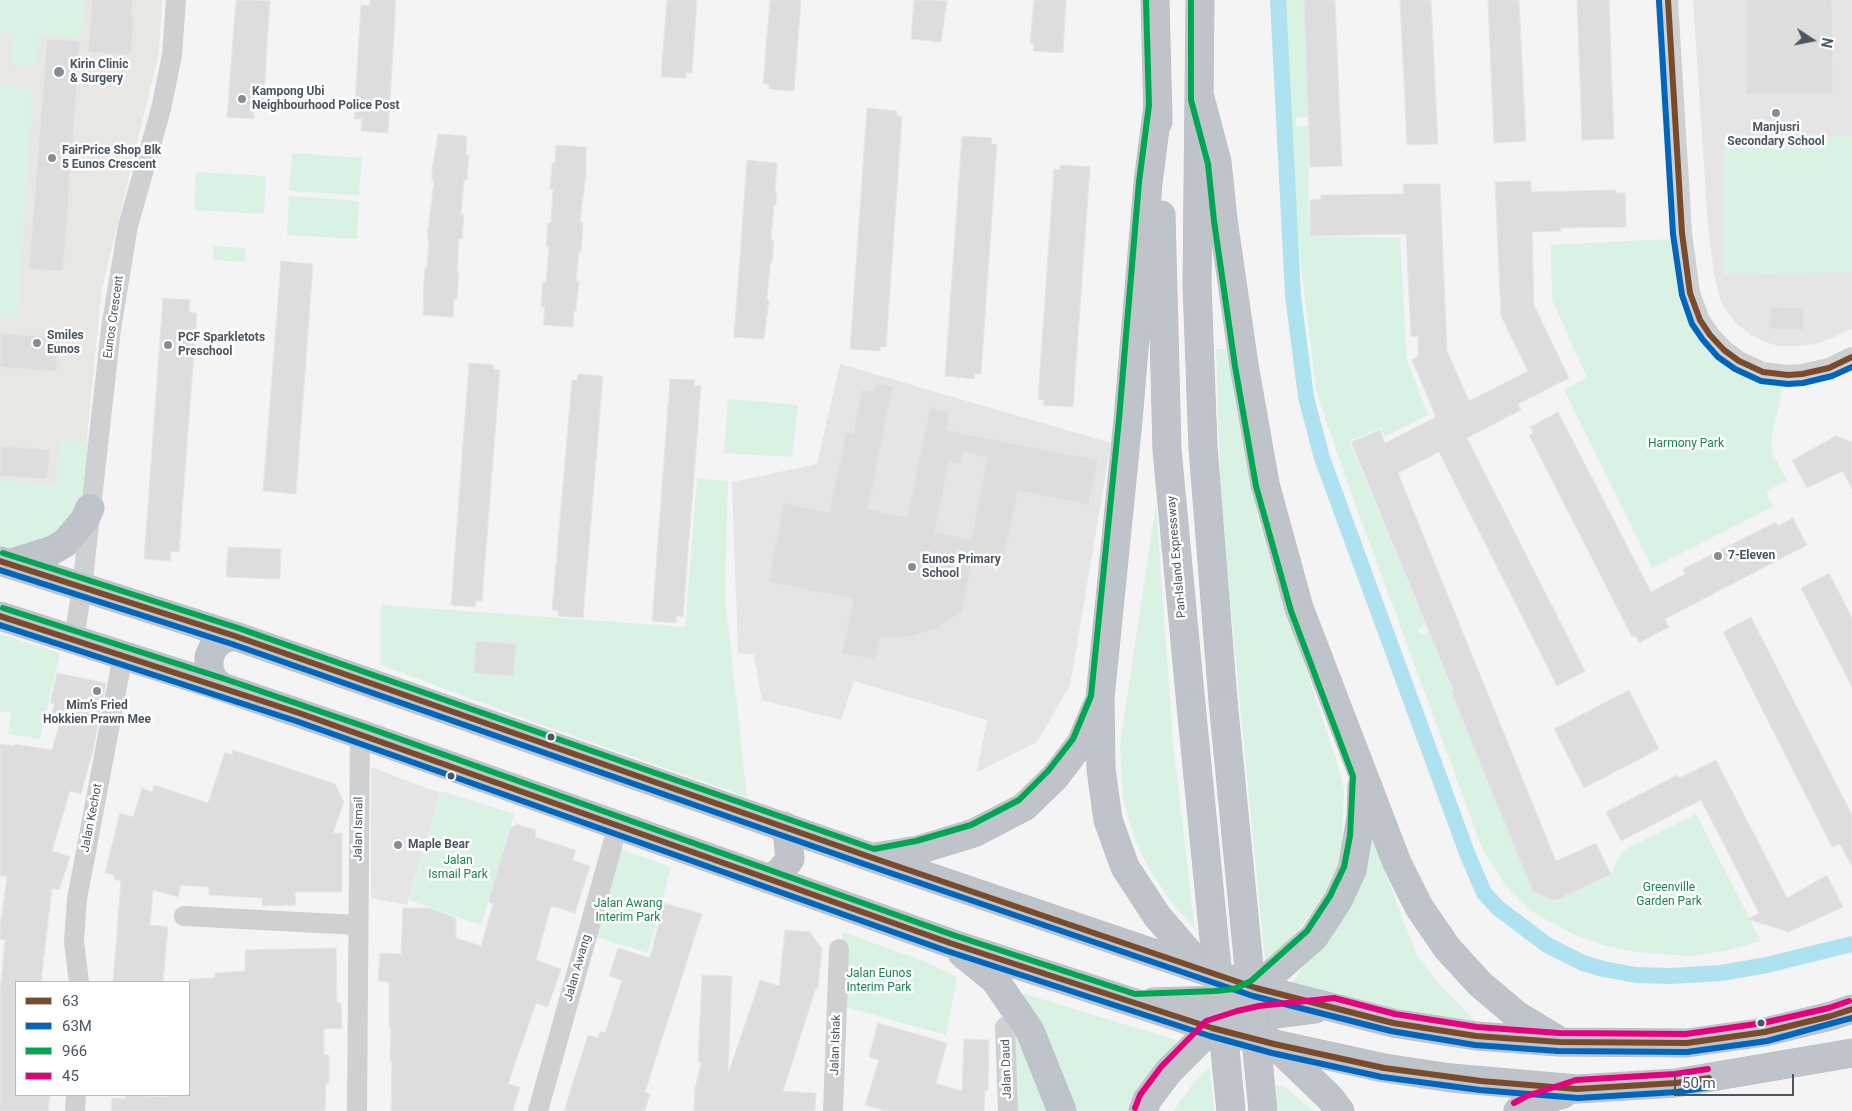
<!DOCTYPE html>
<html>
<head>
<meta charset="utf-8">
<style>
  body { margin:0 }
  #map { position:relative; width:1852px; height:1111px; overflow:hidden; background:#f4f4f4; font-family:Roboto,sans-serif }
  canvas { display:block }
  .legend { position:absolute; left:15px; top:981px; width:175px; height:115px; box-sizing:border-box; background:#fff; border:1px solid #b7bbc0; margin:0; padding:6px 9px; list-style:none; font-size:15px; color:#4a5661 }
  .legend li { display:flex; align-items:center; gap:10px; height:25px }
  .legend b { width:25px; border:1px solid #b7bbc0 }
  .north { position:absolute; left:1787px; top:15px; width:50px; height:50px; -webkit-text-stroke:4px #fff; paint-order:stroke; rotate:101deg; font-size:14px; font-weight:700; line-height:20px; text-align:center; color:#4a5661 }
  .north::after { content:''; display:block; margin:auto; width:18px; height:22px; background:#4a5661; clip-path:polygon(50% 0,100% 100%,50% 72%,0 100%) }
  .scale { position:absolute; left:1674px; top:1074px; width:120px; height:22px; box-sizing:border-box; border:2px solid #4a5661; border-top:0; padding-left:6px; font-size:15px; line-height:18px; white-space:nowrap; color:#4a5661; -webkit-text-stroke:4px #fff; paint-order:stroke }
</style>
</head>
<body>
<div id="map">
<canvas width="1852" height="1111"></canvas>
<ul class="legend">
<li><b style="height:6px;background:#7a4b2a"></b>63</li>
<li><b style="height:6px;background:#0065bd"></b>63M</li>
<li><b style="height:6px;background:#00a651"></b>966</li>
<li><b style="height:6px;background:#e5007d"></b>45</li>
</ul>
<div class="north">N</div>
<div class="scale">50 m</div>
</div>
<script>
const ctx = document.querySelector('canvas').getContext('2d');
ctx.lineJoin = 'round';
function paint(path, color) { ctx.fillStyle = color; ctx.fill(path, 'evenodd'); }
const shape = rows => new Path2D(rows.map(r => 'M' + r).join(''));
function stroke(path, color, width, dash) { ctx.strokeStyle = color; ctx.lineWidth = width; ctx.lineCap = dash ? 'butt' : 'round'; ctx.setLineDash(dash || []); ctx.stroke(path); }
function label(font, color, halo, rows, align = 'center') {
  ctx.font = font + ' Roboto,sans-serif'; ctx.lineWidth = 5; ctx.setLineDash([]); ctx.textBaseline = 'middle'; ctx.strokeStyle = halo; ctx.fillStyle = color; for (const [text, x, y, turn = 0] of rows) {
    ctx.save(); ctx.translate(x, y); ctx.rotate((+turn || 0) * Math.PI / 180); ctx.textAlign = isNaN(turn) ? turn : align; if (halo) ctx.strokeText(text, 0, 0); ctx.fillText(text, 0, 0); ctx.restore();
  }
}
const commercial = shape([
  [0,0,162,0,159,52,101,293,80,513,0,551]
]);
const education = shape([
  [1693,0,1852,0,1852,328,1832,338,1816,344,1800,346,1779,346,1765,342,1751,335,1738,325,1727,312,1721,302,1714,273,1708,226],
  [840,364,1111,443,1070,685,1037,742,977,772,987,720,854,681,841,720,762,700,754,655,738,653,732,482,817,464],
  [371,767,440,793,407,905,371,898]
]);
const green = shape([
  [0,0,85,0,81,38,39,35,36,66,11,64,14,33,0,32],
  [1285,0,1304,0,1308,117,1296,118,1296,126,1308,126,1309,236,1400,238,1407,360,1428,415,1385,437,1381,428,1349,441,1426,625,1418,629,1421,635,1429,632,1533,892,1555,902,1611,874,1622,851,1696,814,1761,941,1724,951,1690,956,1641,953,1606,946,1573,934,1531,911,1505,885,1482,848,1353,498,1316,392,1298,240],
  [0,85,33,88,17,319,0,318],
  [1852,135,1852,272,1724,275,1723,137],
  [292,153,362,158,359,195,289,191],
  [196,172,266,176,264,214,194,210],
  [289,196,359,201,357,239,287,235],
  [1671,239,1683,311,1698,339,1714,357,1736,373,1754,380,1783,385,1771,442,1774,456,1787,481,1766,491,1773,507,1652,568,1564,390,1587,377,1552,300,1551,245],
  [214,246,246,248,245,262,213,260],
  [1216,349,1227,349,1238,417,1259,523,1278,586,1336,759,1344,790,1342,842,1338,867,1325,892,1305,922,1285,944,1265,960,1221,510],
  [728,399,798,405,792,457,724,453],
  [60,440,88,442,80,513,37,548,0,551,0,480,55,484],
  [697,478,728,481,725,596,747,797,520,717,381,665,381,605,685,627],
  [1156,503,1173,743,1195,930,1169,899,1147,865,1133,834,1123,799,1120,745],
  [0,634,60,653,40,739,8,734,11,713,0,711],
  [441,791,514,814,481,925,409,900],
  [1369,830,1417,956,1438,983,1480,1026,1390,1013,1289,986,1345,910],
  [615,847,671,867,648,953,590,935],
  [842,932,924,961,957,977,946,1035,839,1005],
  [1025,994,1176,1040,1171,1056,1131,1111,1070,1111,1022,997],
  [1015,1035,1019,1036,1057,1111,1014,1111],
  [1210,1067,1214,1111,1173,1111,1195,1081],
  [1276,1085,1281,1086,1287,1089,1314,1111,1278,1111]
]);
const canal = shape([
  [1278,0,1293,295,1306,397,1322,458,1467,853,1484,893,1498,908,1547,945,1583,963,1603,969,1636,975,1671,976,1721,973,1767,965,1852,944]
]);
const building = shape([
  [92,0,133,0,131,16,134,16,131,55,88,52,92,0],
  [236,0,270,1,263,110,254,109,254,119,227,117,236,0],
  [370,0,396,0,388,133,361,131,362,119,354,119,361,5,369,6,370,0],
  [667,0,697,0,692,73,686,72,686,78,661,77,667,0],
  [770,0,801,0,794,91,769,89,769,84,763,84,770,0],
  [914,0,947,1,941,42,911,39,914,0],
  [1034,0,1066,0,1063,53,1033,51,1034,44,1030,43,1034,0],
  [1304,0,1335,0,1342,166,1310,167,1304,0],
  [1400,0,1431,0,1438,144,1407,145,1400,0],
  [1488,0,1519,0,1526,141,1494,143,1488,0],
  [1577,0,1609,0,1614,139,1582,140,1577,0],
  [1746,0,1832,0,1833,94,1746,94,1746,0],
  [47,39,80,41,63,271,29,269,47,39],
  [867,108,897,111,897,116,902,117,886,347,880,347,880,351,850,349,867,108],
  [438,134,467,136,466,155,469,155,467,180,464,180,461,215,464,215,462,239,459,239,457,273,459,273,457,299,454,299,453,317,423,315,424,280,425,268,427,268,429,239,427,239,428,230,434,181,432,181,432,170,438,134],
  [962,136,992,138,991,144,997,144,981,374,975,374,974,379,945,376,962,136],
  [556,145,586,147,586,173,580,222,583,222,582,240,581,252,579,252,576,281,579,281,577,299,576,311,574,311,573,327,543,325,545,307,541,307,543,282,546,282,549,247,546,247,548,223,551,223,553,189,550,189,552,163,555,163,556,145],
  [747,160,777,163,775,192,777,192,776,205,774,205,771,240,774,241,772,263,770,263,767,300,769,300,764,339,734,337,747,160],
  [1061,165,1090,167,1073,407,1043,405,1044,400,1038,399,1054,169,1060,170,1061,165],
  [1531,181,1531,192,1616,190,1616,193,1625,193,1626,227,1561,228,1561,231,1532,232,1534,305,1569,378,1518,404,1521,410,1467,438,1585,671,1557,686,1439,452,1398,473,1556,861,1596,843,1611,874,1555,901,1533,892,1451,691,1453,690,1351,442,1380,430,1385,443,1436,417,1412,360,1418,356,1418,336,1411,337,1406,234,1310,236,1310,200,1321,199,1321,195,1404,194,1403,184,1440,184,1447,351,1469,401,1528,371,1501,316,1495,182,1531,181],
  [281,261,313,264,296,494,263,491,281,261],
  [163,298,190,300,189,312,197,313,179,552,171,551,170,561,144,559,163,298],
  [1770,307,1804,308,1804,330,1769,329,1770,307],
  [0,333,59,338,56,372,0,367,0,333],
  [469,363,494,365,493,369,500,370,482,601,476,601,475,607,451,605,469,363],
  [578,374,603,376,583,618,558,616,558,611,552,610,572,380,577,380,578,374],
  [670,379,695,380,694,385,701,386,683,617,677,616,676,623,652,621,670,379],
  [875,383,893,386,868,509,907,517,930,407,950,412,946,430,1098,460,1089,505,1018,491,1004,560,974,554,962,611,938,628,910,637,880,638,876,660,842,653,853,599,768,582,784,503,829,512,846,432,853,434,862,389,873,391,875,383],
  [963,452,987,458,971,539,935,532,949,462,960,464,963,452],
  [1558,412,1651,592,1685,574,1683,569,1776,522,1778,526,1793,518,1807,545,1665,619,1669,627,1639,643,1636,636,1632,637,1529,435,1533,433,1530,427,1558,412],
  [1836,436,1852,442,1852,489,1843,471,1807,488,1792,460,1836,436],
  [0,446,50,450,47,479,0,476,0,446],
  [228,547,281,549,280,579,226,577,228,547],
  [1829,573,1852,618,1852,687,1801,588,1829,573],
  [1751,617,1852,815,1852,867,1840,844,1832,847,1723,632,1751,617],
  [476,641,516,644,513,676,474,673,476,641],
  [57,673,106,683,93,751,81,794,70,791,52,851,70,857,59,890,52,888,41,982,16,982,16,1095,50,1095,48,1111,0,1111,0,992,5,940,0,939,0,928,7,876,0,876,0,744,14,746,15,744,52,750,59,725,50,724,54,704,50,703,57,673],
  [1629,690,1659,749,1584,788,1554,729,1629,690],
  [233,750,335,784,344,802,333,833,342,833,342,892,295,892,296,905,262,906,262,898,209,895,209,887,181,885,178,897,153,890,150,925,168,927,163,982,113,982,121,881,114,879,114,875,105,873,120,813,133,817,142,788,152,792,154,785,208,803,225,752,232,755,233,750],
  [1716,760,1787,898,1827,875,1843,907,1789,932,1747,919,1759,913,1701,800,1621,841,1606,812,1677,775,1679,778,1716,760],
  [516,824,536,830,535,837,576,850,572,860,590,866,575,913,551,906,536,960,561,969,548,1007,536,1003,508,1084,520,1087,513,1111,391,1111,392,1061,390,1061,391,1027,389,1027,389,982,378,981,380,953,401,954,403,908,430,908,456,918,456,938,481,946,493,904,488,902,511,826,515,827,516,824],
  [664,903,702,914,645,1092,650,1094,645,1111,564,1111,588,1035,598,1038,600,1031,605,1033,622,980,609,976,618,948,650,958,664,903],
  [785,930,810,932,822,949,818,988,816,988,783,1091,816,1093,815,1111,694,1111,695,1089,701,1062,698,1062,702,975,732,976,728,1074,760,980,779,986,785,930],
  [336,948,337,1003,341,1003,342,1028,324,1029,324,1055,329,1055,329,1084,326,1084,325,1111,111,1111,112,1098,125,1099,125,1095,168,1097,169,1095,189,1095,189,979,215,978,215,973,245,971,245,950,336,948],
  [878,1023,947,1043,936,1083,962,1091,964,1039,989,1040,988,1090,985,1090,984,1111,885,1111,865,1105,879,1060,869,1057,878,1023]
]);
const minor = shape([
  [1668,0,1682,233,1690,293,1700,320,1710,335,1724,350,1739,361,1763,372,1788,375,1802,374,1829,368,1852,357],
  [74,639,82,588,111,329,128,226,161,109,172,55,176,0],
  [184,916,357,925],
  [79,982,74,942,77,899,123,655],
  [1005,1027,1008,1111],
  [75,1111,76,1095],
  [357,1111,360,734],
  [538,1111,618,825],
  [833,1111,839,949]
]);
const highway = shape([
  [1155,0,1158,122],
  [1200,0,1197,284,1203,448,1223,701],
  [1200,98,1217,162,1223,220,1244,365,1265,484,1299,608,1397,863,1419,907,1447,948,1480,984,1518,1016,1556,1039],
  [1158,105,1148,183,1128,420,1100,698,1101,769,1108,820,1125,867,1157,916,1202,968],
  [1161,215,1167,450,1191,705],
  [0,561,235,636,873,858,1256,988,1393,1023,1476,1036,1559,1042,1687,1043,1765,1032,1831,1016,1852,1009],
  [9,564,53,550,65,543,84,521,90,508],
  [0,616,222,687,360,734,950,943,1212,1028,1274,1044,1384,1068,1451,1078,1577,1089,1676,1083,1852,1053],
  [222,687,213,680,209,669,209,657,214,646,223,639,235,636],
  [875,857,918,850,974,833,1024,807,1055,777,1081,743,1097,706],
  [768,879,780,872,790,859,788,839,784,826],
  [962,953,995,980,1030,1031,1062,1111],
  [1153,1002,1216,1000,1237,997,1256,988,1314,937,1338,900,1352,870,1361,817,1362,786],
  [1273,1043,1330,1098,1340,1111],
  [1143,1111,1147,1100,1168,1072,1212,1028,1240,1019,1315,1009],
  [1518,1111,1530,1104,1563,1094]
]);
const highwayBridge = shape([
  [1223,701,1263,1111],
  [1191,705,1231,1111]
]);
const bus1 = shape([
  [1668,0,1682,233,1690,293,1700,320,1710,335,1724,350,1739,361,1763,372,1788,375,1802,374,1829,368,1852,357],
  [0,561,235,636,873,858,1256,988,1393,1023,1476,1036,1559,1042,1687,1043,1765,1032,1831,1016,1852,1009],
  [0,616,299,713,950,943,1212,1028,1274,1044,1384,1068,1481,1081,1577,1089,1676,1083,1709,1078]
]);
const bus2 = shape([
  [1659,1,1673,234,1682,295,1692,324,1703,340,1718,357,1735,369,1761,381,1788,384,1803,383,1832,376,1852,367],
  [0,570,232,644,870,866,1253,996,1391,1031,1475,1045,1558,1051,1687,1052,1767,1041,1852,1018],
  [0,625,296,721,947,951,1210,1036,1272,1053,1382,1077,1480,1090,1578,1098,1677,1092,1710,1087]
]);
const bus3 = shape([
  [3,553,238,628,874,849,916,841,971,825,1019,800,1048,771,1073,739,1091,696,1119,419,1139,182,1149,105,1146,0],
  [3,608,225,679,363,726,953,935,1135,994,1215,991,1234,989,1251,981,1307,931,1330,896,1344,867,1350,836,1353,776,1291,611,1256,486,1235,366,1214,221,1208,164,1191,100,1191,0]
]);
const bus4 = shape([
  [1514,1103,1527,1096,1576,1080,1675,1074,1708,1069],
  [1135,1108,1140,1095,1161,1067,1206,1021,1237,1011,1259,1006,1334,998,1395,1014,1477,1027,1559,1033,1686,1034,1763,1023,1829,1008,1849,1001]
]);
const markers = [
  [59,72,6,"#868d94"],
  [242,99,5,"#868d94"],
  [1776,113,5,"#868d94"],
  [52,158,5,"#868d94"],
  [37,343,5,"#868d94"],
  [168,345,5,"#868d94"],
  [1718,556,5,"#868d94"],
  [912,567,5,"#868d94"],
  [97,691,5,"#868d94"],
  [551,737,4.5,"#4a5661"],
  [451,776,4.5,"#4a5661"],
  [398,845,5,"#868d94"],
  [1761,1023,4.5,"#4a5661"]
];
const poiNames = [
  ["Kirin Clinic",70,65],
  ["& Surgery",70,79],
  ["Kampong Ubi",252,92],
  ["Neighbourhood Police Post",252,106],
  ["Manjusri",1776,128,"center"],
  ["Secondary School",1776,142,"center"],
  ["FairPrice Shop Blk",62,151],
  ["5 Eunos Crescent",62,165],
  ["Smiles",47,336],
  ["Eunos",47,350],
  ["PCF Sparkletots",178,338],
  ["Preschool",178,352],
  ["7-Eleven",1728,556],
  ["Eunos Primary",922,560],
  ["School",922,574],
  ["Mim’s Fried",97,706,"center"],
  ["Hokkien Prawn Mee",97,720,"center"],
  ["Maple Bear",408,845]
];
const streetNames = [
  ["Eunos Crescent",114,317,-82],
  ["Pan-Island Expressway",1177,557,-95],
  ["Jalan Kechot",92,818,-79],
  ["Jalan Ismail",359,829,-89],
  ["Jalan Awang",578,968,-74],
  ["Jalan Ishak",836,1045,-88],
  ["Jalan Daud",1007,1069,-92]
];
const parkNames = [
  ["Harmony Park",1686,444],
  ["Jalan",458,861],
  ["Ismail Park",458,875],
  ["Greenville",1669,888],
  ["Garden Park",1669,902],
  ["Jalan Awang",628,904],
  ["Interim Park",628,918],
  ["Jalan Eunos",879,974],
  ["Interim Park",879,988]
];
paint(commercial, '#e8e7e3');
paint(education, '#e6e5e6');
paint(green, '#d9f2e3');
stroke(canal, '#aee2f0', 16);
paint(building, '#ddddde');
stroke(building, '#e5e6e7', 1);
stroke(highway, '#b9bec3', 29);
stroke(minor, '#ced0d2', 20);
stroke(highway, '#bec4c9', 28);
stroke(highwayBridge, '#b9bec3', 29, []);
stroke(highwayBridge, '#bec4c9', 28);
stroke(bus1, '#7a4b2a', 6);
stroke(bus2, '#0065bd', 6);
stroke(bus3, '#00a651', 6);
stroke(bus4, '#e5007d', 6);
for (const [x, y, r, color] of markers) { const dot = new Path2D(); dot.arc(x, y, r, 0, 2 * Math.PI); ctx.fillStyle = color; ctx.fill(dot); stroke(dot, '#fff', 2); }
label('bold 12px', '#4a5661', '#fff', poiNames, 'left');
label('12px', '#4a5661', '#fff', streetNames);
label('12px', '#17864f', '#fff', parkNames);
</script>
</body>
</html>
